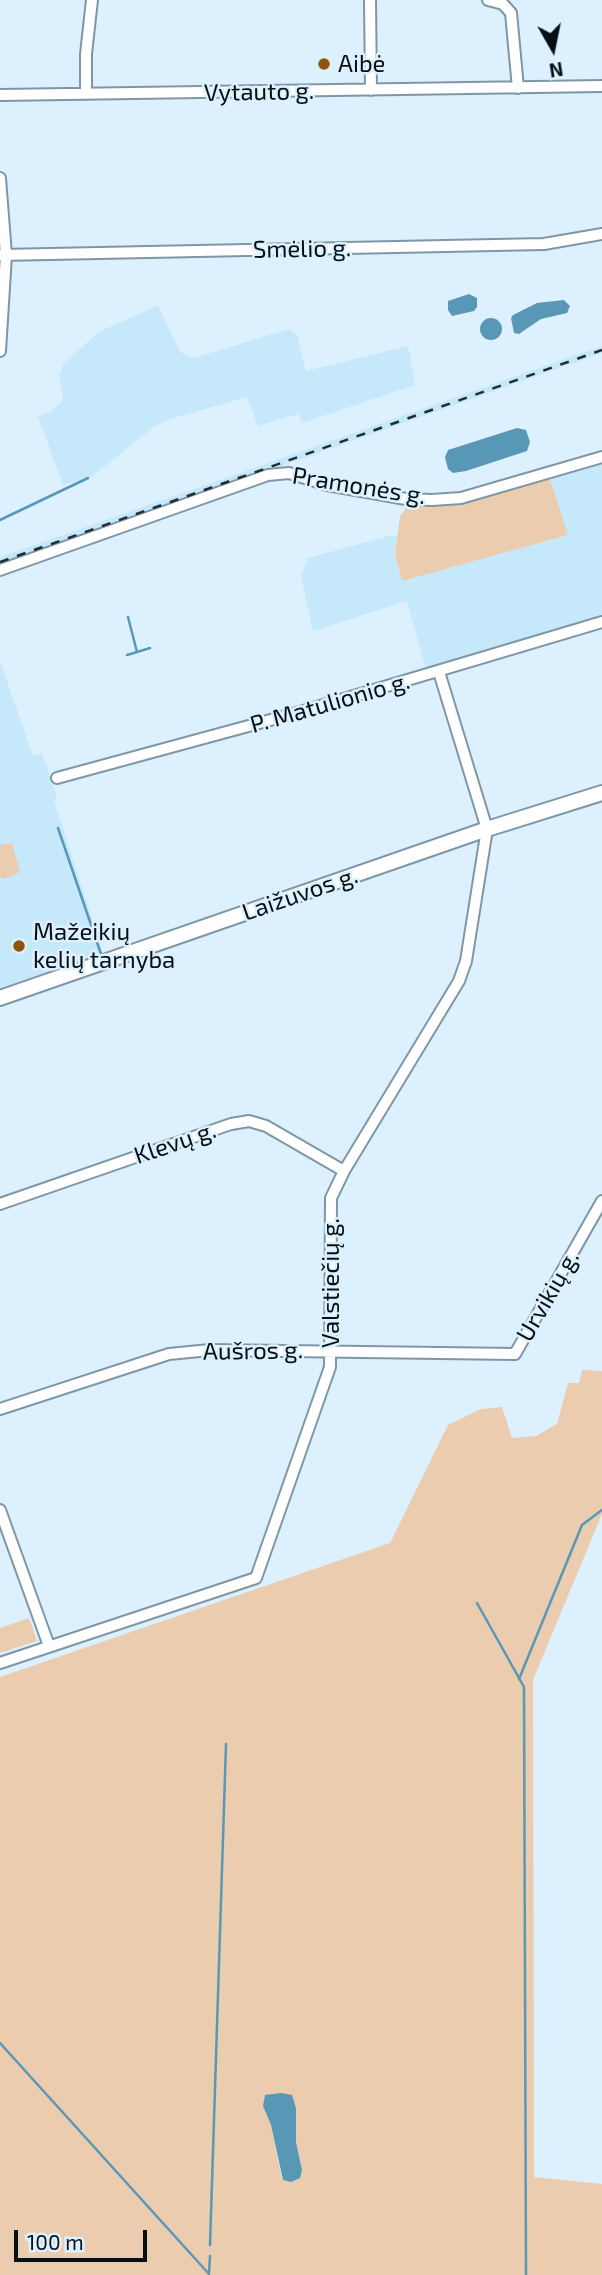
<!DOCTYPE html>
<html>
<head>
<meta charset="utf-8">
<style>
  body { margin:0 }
  #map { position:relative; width:602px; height:2275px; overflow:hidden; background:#dcf1fd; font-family:"Exo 2",sans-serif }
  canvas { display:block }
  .north { position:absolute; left:518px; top:14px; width:70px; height:70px; -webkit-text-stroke:5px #dcf1fd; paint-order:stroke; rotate:171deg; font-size:19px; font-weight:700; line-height:28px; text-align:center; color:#060f14 }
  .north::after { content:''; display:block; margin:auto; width:24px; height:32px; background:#060f14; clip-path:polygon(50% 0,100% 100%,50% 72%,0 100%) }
  .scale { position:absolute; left:14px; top:2230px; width:133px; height:32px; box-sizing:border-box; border:4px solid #060f14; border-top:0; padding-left:9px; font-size:21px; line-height:24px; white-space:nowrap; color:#060f14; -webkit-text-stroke:5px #dcf1fd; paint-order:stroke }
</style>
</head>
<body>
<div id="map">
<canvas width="602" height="2275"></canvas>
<div class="north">N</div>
<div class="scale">100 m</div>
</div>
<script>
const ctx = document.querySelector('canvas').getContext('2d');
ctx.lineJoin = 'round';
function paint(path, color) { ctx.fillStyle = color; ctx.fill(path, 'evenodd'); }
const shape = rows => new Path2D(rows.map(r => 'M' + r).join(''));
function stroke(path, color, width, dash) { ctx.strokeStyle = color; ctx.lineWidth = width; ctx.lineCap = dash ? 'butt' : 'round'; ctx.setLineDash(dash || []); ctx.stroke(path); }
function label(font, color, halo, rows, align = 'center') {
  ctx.font = font + ' "Exo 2",sans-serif'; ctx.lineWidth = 5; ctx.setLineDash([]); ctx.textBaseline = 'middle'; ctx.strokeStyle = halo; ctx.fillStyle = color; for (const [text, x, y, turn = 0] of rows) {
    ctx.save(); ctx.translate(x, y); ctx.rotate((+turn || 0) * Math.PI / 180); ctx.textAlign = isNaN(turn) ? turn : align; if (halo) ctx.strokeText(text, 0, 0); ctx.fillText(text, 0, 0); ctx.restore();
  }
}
const built = shape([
  [158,305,180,352,194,358,289,329,297,335,306,371,408,346,415,385,302,423,298,414,258,426,247,397,177,417,156,425,94,475,63,485,38,416,50,412,60,404,63,396,59,376,64,363,99,332],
  [602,346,602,353,0,565,0,557],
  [602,461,602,618,426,670,407,601,313,631,301,576,308,558,389,536,397,536,395,554,402,581,567,535,549,476],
  [0,661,33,756,42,753,57,797,54,801,104,956,0,993]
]);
const green = shape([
  [549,476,568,535,402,581,395,554,400,516,409,505,442,504],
  [12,843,20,872,4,879,0,877,0,845],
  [582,1370,602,1371,602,1514,533,1680,534,2177,602,2184,602,2275,0,2275,0,1677,390,1543,448,1425,481,1409,502,1407,512,1438,536,1436,557,1424,568,1383,579,1383],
  [263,2106,296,2108,296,2142,302,2170,282,2180,271,2125],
  [29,1618,37,1641,0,1653,0,1628]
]);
const water = shape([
  [469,294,477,298,477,307,474,311,452,316,448,310,448,301],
  [564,300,570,306,567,313,541,319,519,334,514,333,511,318,513,315,537,303],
  '480 329a11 11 0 1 1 22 0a11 11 0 1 1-22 0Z',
  [517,428,526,430,530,442,527,451,466,471,453,473,448,469,445,457,448,450],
  [281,2093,292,2095,296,2108,296,2142,302,2170,300,2178,291,2182,283,2180,271,2125,263,2106,265,2095]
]);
const stream = shape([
  [0,520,88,478],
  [128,617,137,652,150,648],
  [127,655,137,652],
  [58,828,101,954],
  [477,1603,524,1687,526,2275],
  [519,1679,582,1525,602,1510],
  [0,2043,209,2274],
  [210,2245,226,1744],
  [209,2273,210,2256]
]);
const minor = shape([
  [370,0,371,90],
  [488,0,503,4,511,13,518,88],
  [86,94,86,54,92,0],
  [0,95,602,86],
  [0,178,6,255,0,351],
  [0,255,544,244,602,234],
  [0,570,268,475,289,473,327,485,406,499,432,500,461,498,602,457],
  [57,778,300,712,602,622],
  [0,1204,231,1124,249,1121,266,1126,344,1171],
  [0,1409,169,1354,210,1350,515,1354,602,1201],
  [0,1510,49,1646],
  [0,1663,256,1578,330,1367,331,1198,344,1171,459,981,466,961,487,829,439,672]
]);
const major = shape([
  [0,998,487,829,602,793]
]);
const rail = shape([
  [0,562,602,350]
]);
const markers = [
  [324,64,7,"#8d550b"],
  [19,946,7,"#8d550b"]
];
const poiNames = [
  ["Aibė",338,64],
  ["Mažeikių",33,932],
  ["kelių tarnyba",33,960]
];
const streetNames = [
  ["Vytauto g.",259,92,-1],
  ["Smėlio g.",302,249,-1],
  ["Pramonės g.",359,486,9],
  ["P. Matulionio g.",330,703,-16],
  ["Laižuvos g.",300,894,-19],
  ["Klevų g.",175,1143,-19],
  ["Valstiečių g.",331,1283,-90],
  ["Urvikių g.",548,1296,-60],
  ["Aušros g.",253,1351,-1]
];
paint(built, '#c6e8fb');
paint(green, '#ebccae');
paint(water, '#5997b7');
stroke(stream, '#5997b7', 2.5);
stroke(minor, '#7f97a5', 14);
stroke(major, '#7f97a5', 18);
stroke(minor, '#fff', 10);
stroke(major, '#fff', 14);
stroke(rail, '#222d33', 2.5, [9, 9]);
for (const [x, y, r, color] of markers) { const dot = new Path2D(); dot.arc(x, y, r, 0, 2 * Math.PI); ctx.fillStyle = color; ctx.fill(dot); stroke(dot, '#dcf1fd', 2.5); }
label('24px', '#060f14', '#dcf1fd', poiNames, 'left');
label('24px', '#060f14', '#dcf1fd', streetNames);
</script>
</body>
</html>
